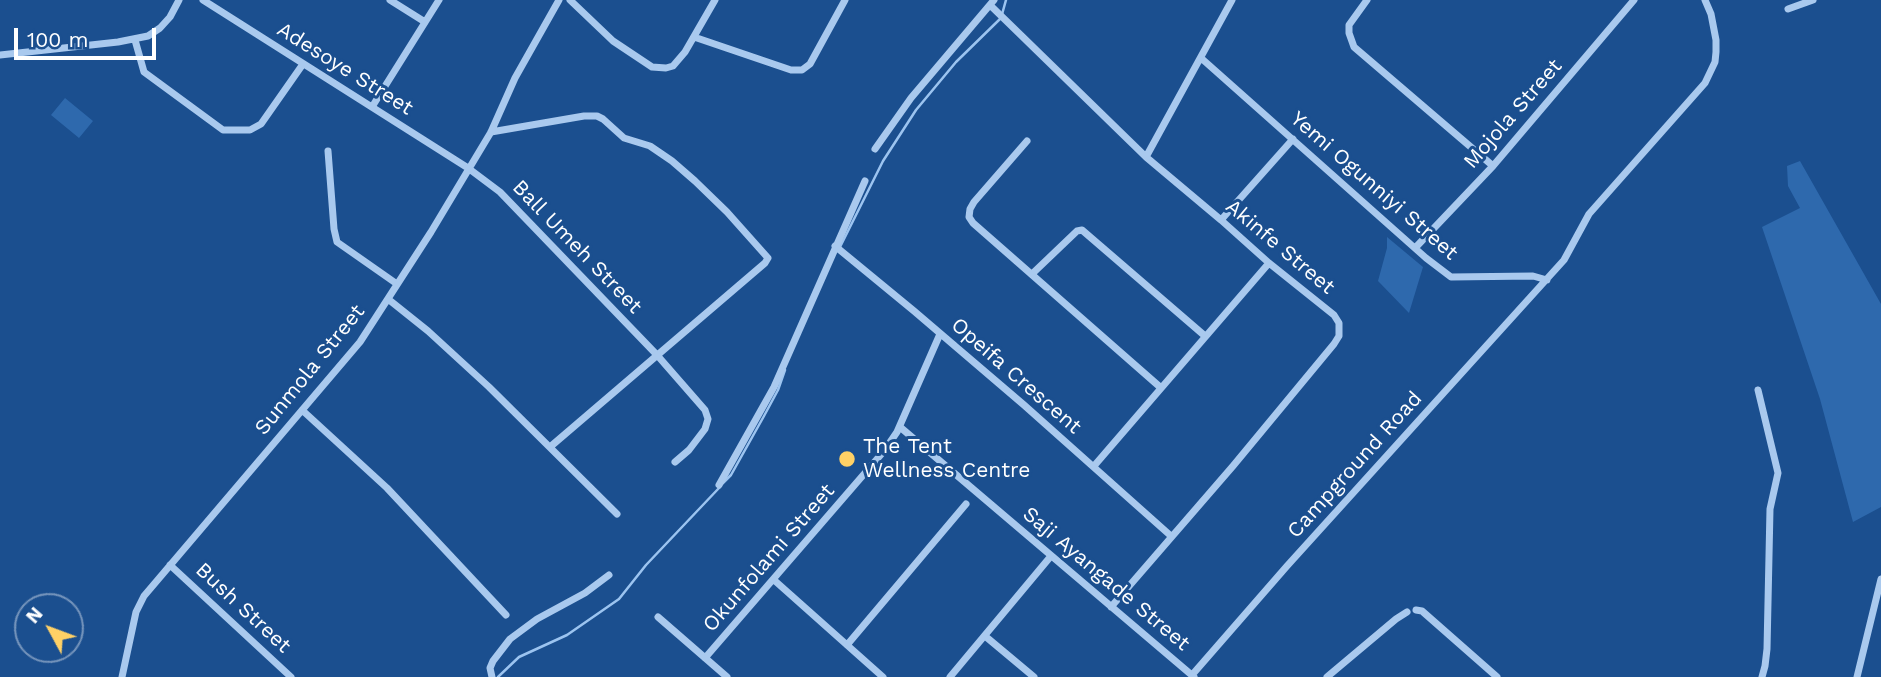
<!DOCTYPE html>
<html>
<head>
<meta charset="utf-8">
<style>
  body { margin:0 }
  #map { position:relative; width:1881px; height:677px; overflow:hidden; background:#1b4f8f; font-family:"Work Sans",sans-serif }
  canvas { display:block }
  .north { position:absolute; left:14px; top:593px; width:70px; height:70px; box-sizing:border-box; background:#1b4f8f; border:2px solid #7695bc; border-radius:50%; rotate:311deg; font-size:19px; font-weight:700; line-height:28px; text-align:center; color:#fff }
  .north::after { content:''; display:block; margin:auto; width:24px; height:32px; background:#ffd166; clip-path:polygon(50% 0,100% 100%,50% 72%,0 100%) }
  .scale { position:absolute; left:14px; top:28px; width:142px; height:32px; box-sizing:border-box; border:4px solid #fff; border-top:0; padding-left:9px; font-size:21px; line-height:24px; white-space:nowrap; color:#fff; -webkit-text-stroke:5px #1b4f8f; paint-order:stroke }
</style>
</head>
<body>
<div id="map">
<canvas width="1881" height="677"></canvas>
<div class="north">N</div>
<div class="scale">100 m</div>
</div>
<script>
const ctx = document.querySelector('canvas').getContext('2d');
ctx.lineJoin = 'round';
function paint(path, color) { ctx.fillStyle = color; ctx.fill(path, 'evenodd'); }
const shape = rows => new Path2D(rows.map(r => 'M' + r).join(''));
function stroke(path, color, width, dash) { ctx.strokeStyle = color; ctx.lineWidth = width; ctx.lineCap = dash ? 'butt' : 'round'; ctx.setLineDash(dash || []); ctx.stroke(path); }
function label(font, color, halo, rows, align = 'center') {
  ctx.font = font + ' "Work Sans",sans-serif'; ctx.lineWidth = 6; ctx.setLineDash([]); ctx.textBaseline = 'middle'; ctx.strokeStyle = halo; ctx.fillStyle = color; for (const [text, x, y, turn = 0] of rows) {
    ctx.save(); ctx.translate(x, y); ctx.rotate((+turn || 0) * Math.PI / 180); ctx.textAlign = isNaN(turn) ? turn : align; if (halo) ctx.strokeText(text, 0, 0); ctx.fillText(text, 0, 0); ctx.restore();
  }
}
const green = shape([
  [65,98,93,121,79,138,51,115],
  [1800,161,1881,304,1881,507,1853,522,1820,399,1762,227,1800,208,1788,186,1787,166],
  [1387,237,1423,267,1409,313,1378,281,1387,248]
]);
const stream = shape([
  [839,249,883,161,916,110,956,62,1001,18,1006,0],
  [723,483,731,475,764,416,778,390,785,370],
  [498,677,519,657,567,635,619,599,646,565,719,488]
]);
const minor = shape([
  [203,0,468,168,500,192,657,355,705,410,708,419,705,429,689,450,675,462],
  [390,0,425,22],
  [570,0,613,41,652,67,666,68,673,66,685,52,715,0],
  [1367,0,1349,25,1349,33,1354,47,1493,166],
  [991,6,1146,157,1221,220,1269,263,1334,315,1339,323,1339,336,1334,344,1233,466,1111,607],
  [1788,9,1813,0],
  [694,37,791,70,802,70,810,64,845,0],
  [135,40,144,72,223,130,250,130,261,124,303,64],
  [0,55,118,42,148,36,160,28,170,17,179,0],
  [1201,58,1426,258,1451,277,1533,276,1547,280],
  [372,107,439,0],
  [491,132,584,116,597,116,603,119,624,138,650,146,672,161,695,181,727,212,768,258,765,263,550,447],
  [1027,141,974,202,970,209,969,217,973,223,1160,387],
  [875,149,911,98,994,0],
  [328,151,334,229,337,242,397,284],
  [1146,157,1232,0],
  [1221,220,1293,139],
  [835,246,914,311,1024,405,1171,536],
  [1416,247,1493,166,1634,0],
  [1032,274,1077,231,1082,230,1205,336],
  [388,299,428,331,489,387,617,514],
  [1758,390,1778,473,1770,509,1767,649,1765,666,1762,677],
  [302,410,387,488,506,615],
  [900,427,1194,677],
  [1094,466,1269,263],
  [719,485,774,387,865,181],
  [170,565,291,677],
  [774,580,883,677],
  [1416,610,1422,611,1497,677],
  [658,617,727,677],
  [985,636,1034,677],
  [847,645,966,504],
  [705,658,884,451,897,432,940,334],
  [1192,675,1287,566,1564,260,1589,214,1705,83,1715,62,1716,52,1716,40,1711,14,1705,0],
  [122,677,136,612,144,596,360,342,431,232,491,132,515,78,559,0],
  [492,677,490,668,493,661,510,639,537,619,585,593,609,575],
  [950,677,1051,556],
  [1327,677,1396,619,1407,612],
  [1857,677,1881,579]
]);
const markers = [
  [847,459,9,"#ffd166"]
];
const streetNames = [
  ["Adesoye Street",345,69,32],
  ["Mojola Street",1513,114,-49],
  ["Yemi Ogunniyi Street",1374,186,41],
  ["Ball Umeh Street",577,247,46],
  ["Akinfe Street",1280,247,40],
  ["Sunmola Street",310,370,-51],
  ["Opeifa Crescent",1016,376,41],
  ["Campground Road",1355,465,-48],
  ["Okunfolami Street",769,558,-49],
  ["Saji Ayangade Street",1106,579,40],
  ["Bush Street",243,608,43]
];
const poiNames = [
  ["The Tent",863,447],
  ["Wellness Centre",863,471]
];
paint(green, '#2e69ad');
stroke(stream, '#9cc4f0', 2.5);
stroke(minor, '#a9c9ee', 7);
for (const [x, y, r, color] of markers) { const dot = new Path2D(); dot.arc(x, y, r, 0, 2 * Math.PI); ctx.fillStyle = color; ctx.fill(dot); stroke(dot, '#1b4f8f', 2.5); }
label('21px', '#fff', '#1b4f8f', streetNames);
label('21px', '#fff', '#1b4f8f', poiNames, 'left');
</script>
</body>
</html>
